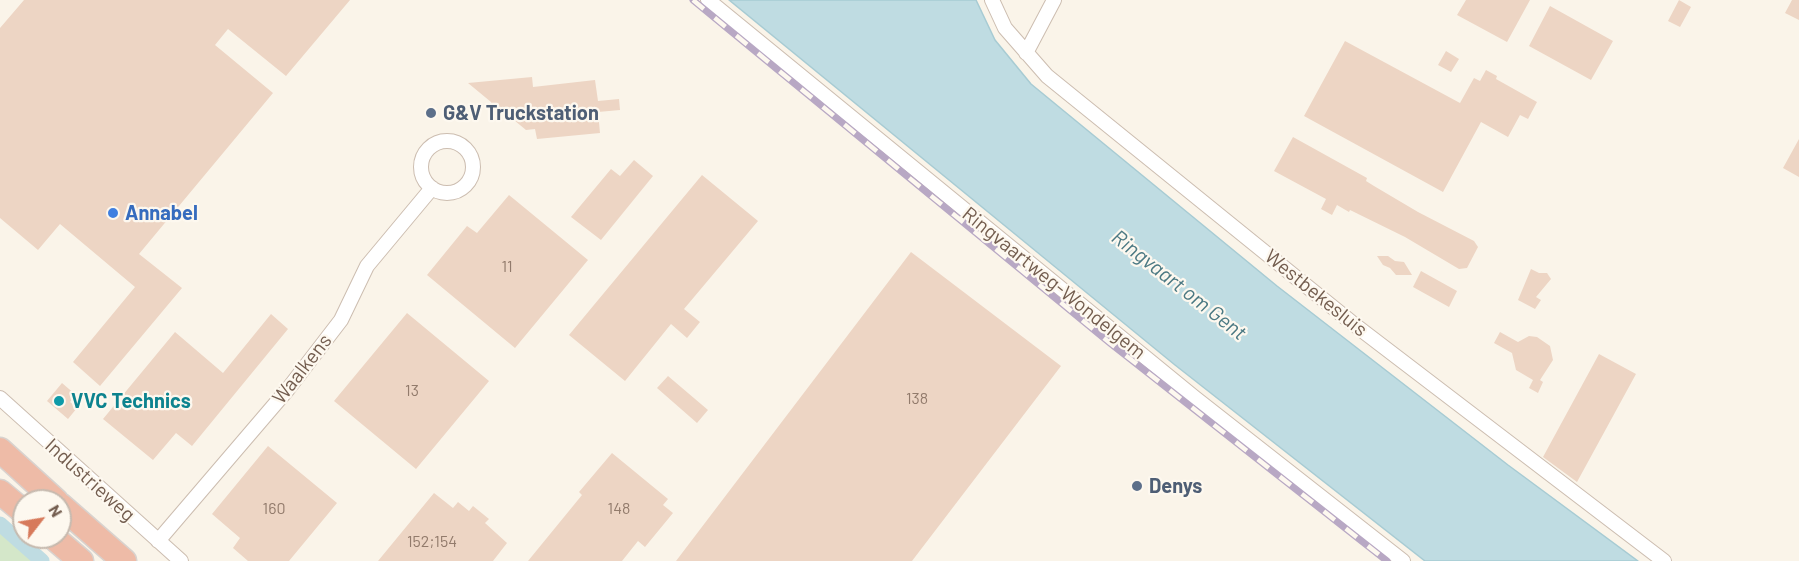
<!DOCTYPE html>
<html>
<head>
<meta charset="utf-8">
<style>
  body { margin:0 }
  #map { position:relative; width:1799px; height:561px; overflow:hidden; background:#faf4e9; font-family:Barlow,sans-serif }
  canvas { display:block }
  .north { position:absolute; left:12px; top:489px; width:60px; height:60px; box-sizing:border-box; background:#fdf8ef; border:2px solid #c6baaf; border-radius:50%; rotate:59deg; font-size:16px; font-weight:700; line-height:24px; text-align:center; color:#735d4f }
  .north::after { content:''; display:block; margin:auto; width:21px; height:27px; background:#d77a5b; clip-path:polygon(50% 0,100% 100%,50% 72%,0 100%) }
</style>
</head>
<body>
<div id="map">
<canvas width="1799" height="561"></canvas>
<div class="north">N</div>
</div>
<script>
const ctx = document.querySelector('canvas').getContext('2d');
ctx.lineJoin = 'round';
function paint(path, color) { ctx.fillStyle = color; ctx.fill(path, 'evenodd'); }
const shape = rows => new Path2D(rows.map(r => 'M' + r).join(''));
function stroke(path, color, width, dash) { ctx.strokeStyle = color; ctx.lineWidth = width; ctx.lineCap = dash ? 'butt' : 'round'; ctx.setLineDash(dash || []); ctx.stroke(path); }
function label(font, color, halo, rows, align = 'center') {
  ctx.font = font + ' Barlow,sans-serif'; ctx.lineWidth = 4.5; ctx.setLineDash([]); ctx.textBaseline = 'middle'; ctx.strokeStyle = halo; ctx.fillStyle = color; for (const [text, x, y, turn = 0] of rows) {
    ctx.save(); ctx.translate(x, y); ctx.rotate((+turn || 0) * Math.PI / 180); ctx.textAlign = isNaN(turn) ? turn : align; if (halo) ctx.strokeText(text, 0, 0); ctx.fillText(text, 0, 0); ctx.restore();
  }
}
const green = shape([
  [6,526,48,561,0,561,0,531]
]);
const water = shape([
  [729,0,976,0,995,40,1031,84,1277,286,1508,465,1638,561,1425,561,1175,365,729,0]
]);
const canal = shape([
  [0,524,42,561]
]);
const building = shape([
  [24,0,350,0,286,76,228,29,215,45,273,93,139,254,182,288,100,386,73,362,135,287,60,224,38,250,0,218,0,28],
  [1466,0,1530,0,1507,42,1457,15],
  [1679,0,1691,7,1680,27,1668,21],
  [1792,0,1799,0,1799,20,1785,13],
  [1550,6,1613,41,1591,80,1529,46],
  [1345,41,1460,103,1474,78,1480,81,1486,70,1497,76,1496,79,1537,102,1528,119,1520,115,1508,137,1481,122,1443,192,1304,116],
  [1446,51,1459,59,1451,72,1438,65],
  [532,77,533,87,595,80,598,101,619,99,620,110,598,112,600,133,537,139,535,129,526,130,503,111,492,113,491,102,468,83],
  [1293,137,1367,178,1366,181,1374,186,1418,212,1474,241,1478,247,1467,268,1459,269,1405,237,1350,210,1349,212,1337,205,1332,215,1321,209,1326,199,1274,171],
  [1799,139,1799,177,1783,168],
  [634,160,653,176,601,240,571,217,611,169,620,176],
  [702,175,758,221,684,309,700,322,687,338,671,324,625,381,569,335],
  [509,195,588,260,515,348,427,275,467,226,477,233],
  [911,252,1061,366,912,561,676,561],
  [1377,256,1388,256,1395,261,1404,262,1412,275,1396,275,1390,268,1383,265],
  [1531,269,1539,273,1547,273,1551,279,1536,297,1541,300,1535,309,1518,300],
  [1421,271,1457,291,1449,307,1413,287],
  [407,313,489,381,416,469,334,401],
  [271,314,288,329,192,446,176,433,153,460,103,419,175,332,223,373],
  [1500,332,1518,342,1529,336,1537,337,1550,346,1553,360,1540,380,1543,382,1538,393,1529,388,1533,380,1516,370,1512,353,1494,343],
  [1599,354,1636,374,1577,482,1543,457],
  [668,376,708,410,697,423,657,388],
  [62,383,76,395,70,402,77,408,68,419,47,401],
  [268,446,337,503,289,561,248,561,233,548,240,538,212,514],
  [612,453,668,499,663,505,673,513,645,547,638,541,622,561,528,561,582,495,579,492],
  [434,493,453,508,458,502,469,511,473,506,489,519,485,523,507,543,493,561,378,561]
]);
const street = shape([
  [708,0,1195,398,1403,561],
  [992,0,1005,28,1047,76,1351,322,1664,561],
  [1026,53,1054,0],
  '421 167a26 26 0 1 1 52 0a26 26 0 1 1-52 0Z',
  [0,398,181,561],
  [158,541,288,389,341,320,367,266,432,188]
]);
const highway = shape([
  [0,450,56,501],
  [0,492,24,512],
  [60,505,124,561],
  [53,537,81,561]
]);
const rail = shape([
  [693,0,1110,343,1387,561]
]);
const markers = [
  [431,113,6,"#5c6f8a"],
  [113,213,6,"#3f7fe0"],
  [59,401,6,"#0f9aa8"],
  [1137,486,6,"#5c6f8a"]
];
const numberNames = [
  ["11",507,267],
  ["13",412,391],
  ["138",917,399],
  ["160",274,509],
  ["148",619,509],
  ["152;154",432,542]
];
const serviceNames = [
  ["G&V Truckstation",443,113],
  ["Denys",1149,486]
];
const shopNames = [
  ["Annabel",125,213]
];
const streetNames = [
  ["Ringvaartweg-Wondelgem",1054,283,39],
  ["Westbekesluis",1316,293,39],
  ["Waalkens",302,369,-52],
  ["Industrieweg",90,480,42]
];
const cultureNames = [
  ["VVC Technics",71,401]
];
const waterNames = [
  ["Ringvaart om Gent",1179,285,38]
];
paint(green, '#d4e7c9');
paint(water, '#bfdce2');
stroke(water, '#a7cbd3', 1.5);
stroke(canal, '#bfdce2', 15);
paint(building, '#edd5c4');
stroke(street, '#ccbdb0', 16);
stroke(highway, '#d8d2ce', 27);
stroke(street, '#fff', 14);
stroke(highway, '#eebba7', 24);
stroke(rail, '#b8a8c4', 7);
stroke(rail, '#fdf8ef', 4.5, [14]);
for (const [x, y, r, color] of markers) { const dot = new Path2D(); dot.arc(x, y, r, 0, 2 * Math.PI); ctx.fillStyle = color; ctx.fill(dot); stroke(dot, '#fdf8ef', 2); }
label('16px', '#927b6c', null, numberNames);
label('bold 20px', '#4e5e75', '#fdf8ef', serviceNames, 'left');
label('bold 20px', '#366cbe', '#fdf8ef', shopNames, 'left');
label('20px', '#735d4f', '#fdf8ef', streetNames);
label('bold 20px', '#0d838f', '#fdf8ef', cultureNames, 'left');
label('italic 21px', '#4b7983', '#fdf8ef', waterNames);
</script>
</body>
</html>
